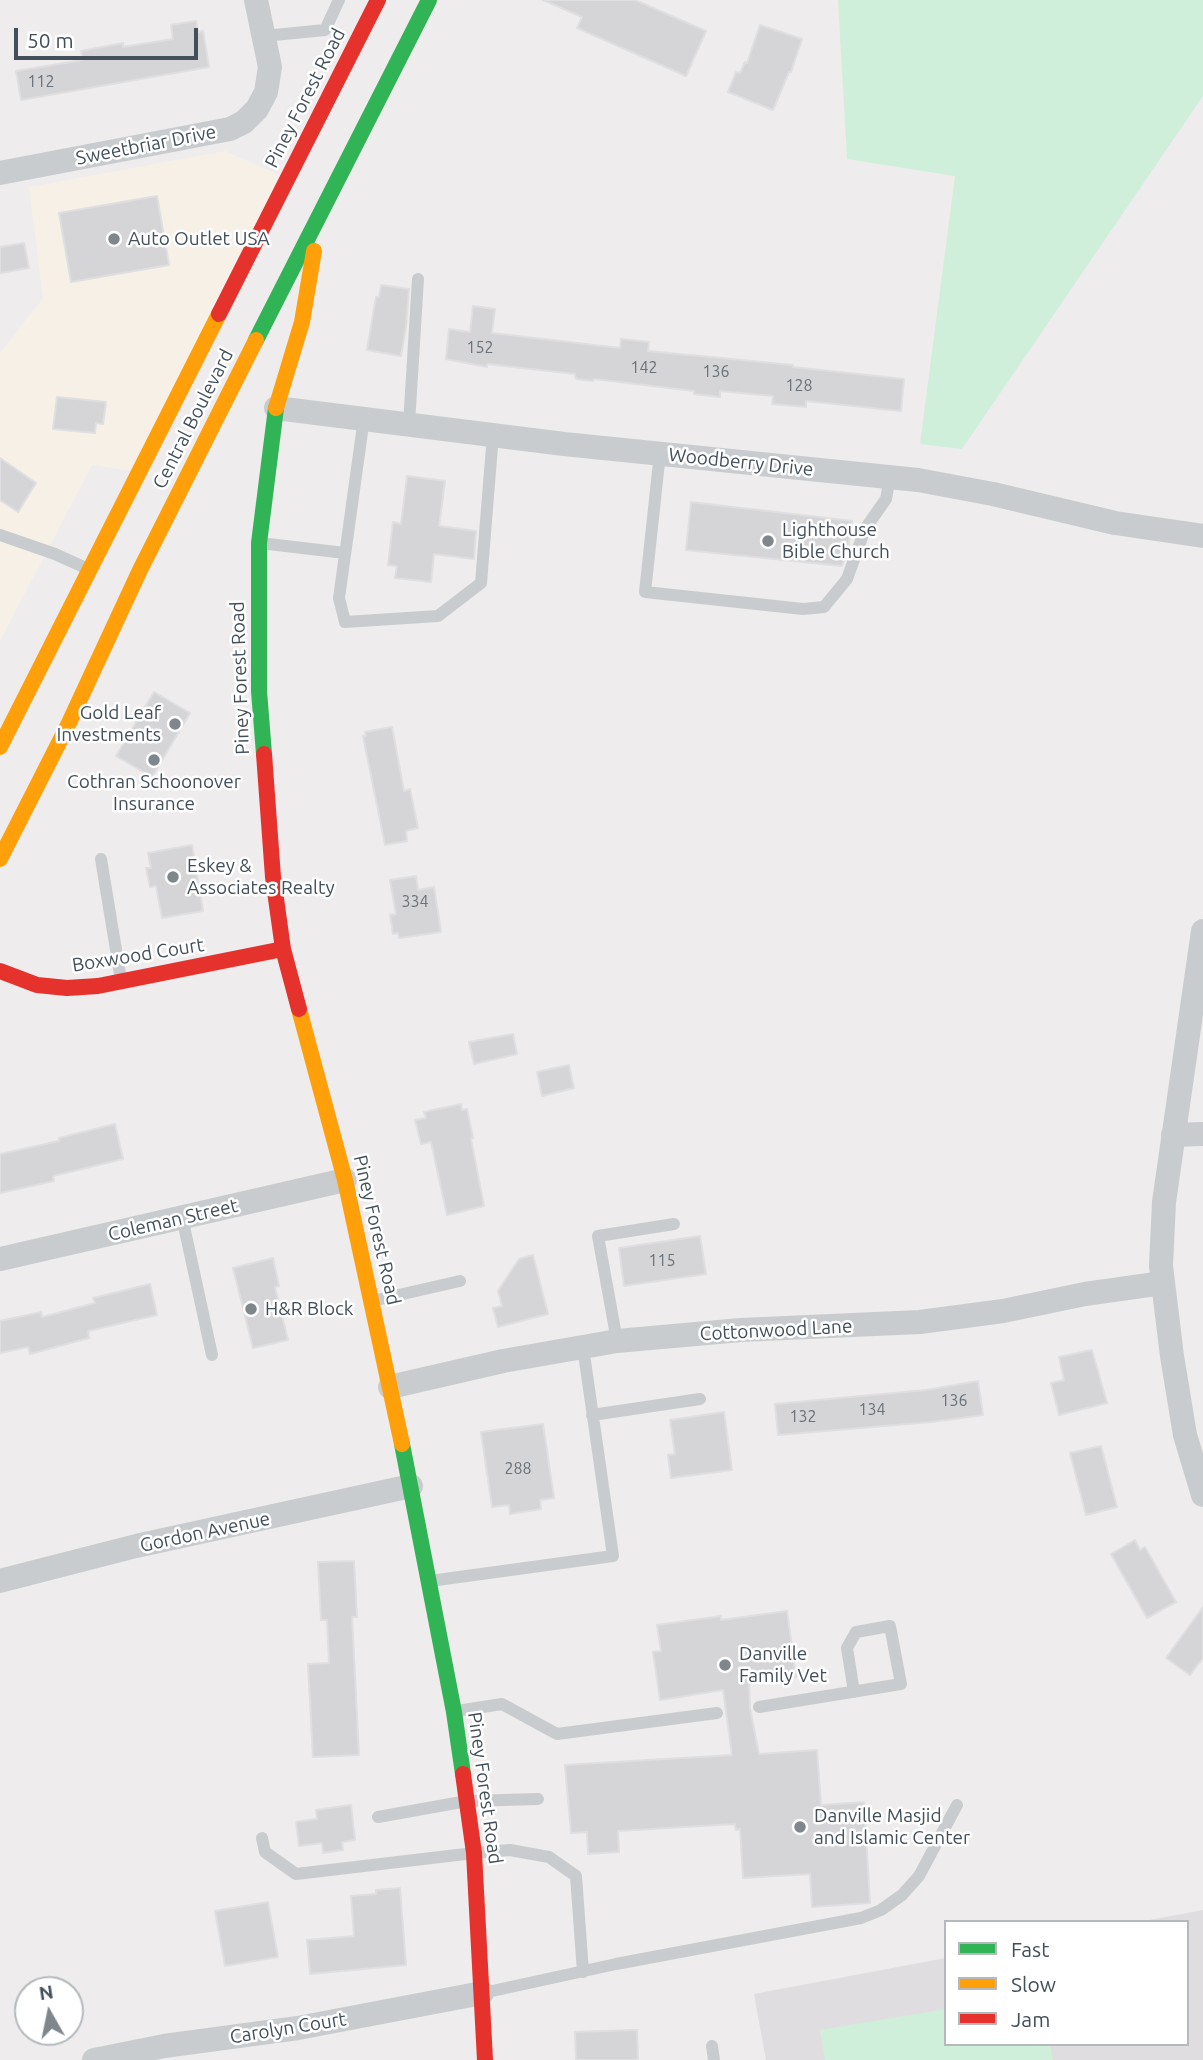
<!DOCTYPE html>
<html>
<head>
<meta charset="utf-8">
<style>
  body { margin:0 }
  #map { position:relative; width:1203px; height:2060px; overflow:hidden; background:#eeeced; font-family:Ubuntu,sans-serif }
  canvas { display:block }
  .legend { position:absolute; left:944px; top:1920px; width:245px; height:126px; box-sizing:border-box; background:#fff; border:2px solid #b4b9bd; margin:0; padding:9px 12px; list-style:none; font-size:21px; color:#43505a }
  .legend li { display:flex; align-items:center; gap:14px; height:35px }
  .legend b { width:35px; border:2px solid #b4b9bd }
  .north { position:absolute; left:14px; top:1976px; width:70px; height:70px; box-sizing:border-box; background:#fff; border:2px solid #b4b9bd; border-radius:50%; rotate:351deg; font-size:19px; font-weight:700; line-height:28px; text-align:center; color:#43505a }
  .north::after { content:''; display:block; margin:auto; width:24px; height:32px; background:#7f878d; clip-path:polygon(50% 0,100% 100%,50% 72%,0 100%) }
  .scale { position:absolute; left:14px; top:28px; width:184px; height:32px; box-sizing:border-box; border:4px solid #43505a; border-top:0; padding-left:9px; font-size:21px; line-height:24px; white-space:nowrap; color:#43505a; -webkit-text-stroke:5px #fff; paint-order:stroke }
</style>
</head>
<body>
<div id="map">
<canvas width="1203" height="2060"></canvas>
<ul class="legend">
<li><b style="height:9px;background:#30b455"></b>Fast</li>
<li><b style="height:9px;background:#ff9f0a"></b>Slow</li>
<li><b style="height:9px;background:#e5322d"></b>Jam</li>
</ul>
<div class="north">N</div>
<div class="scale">50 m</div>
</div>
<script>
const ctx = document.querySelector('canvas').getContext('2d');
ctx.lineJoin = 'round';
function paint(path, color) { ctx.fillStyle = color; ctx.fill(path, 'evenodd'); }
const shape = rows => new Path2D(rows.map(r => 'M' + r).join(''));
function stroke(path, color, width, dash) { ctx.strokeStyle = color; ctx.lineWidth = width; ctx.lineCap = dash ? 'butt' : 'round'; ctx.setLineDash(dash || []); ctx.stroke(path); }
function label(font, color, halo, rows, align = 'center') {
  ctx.font = font + ' Ubuntu,sans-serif'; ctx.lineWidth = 5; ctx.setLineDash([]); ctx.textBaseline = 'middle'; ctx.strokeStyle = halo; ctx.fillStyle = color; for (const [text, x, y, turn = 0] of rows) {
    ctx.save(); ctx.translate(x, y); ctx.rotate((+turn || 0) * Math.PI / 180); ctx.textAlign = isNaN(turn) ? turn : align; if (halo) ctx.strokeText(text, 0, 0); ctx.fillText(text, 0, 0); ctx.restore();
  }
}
const commercial = shape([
  [225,151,287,178,137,472,92,465,0,641,0,353,43,298,29,187]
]);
const education = shape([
  [1203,1910,1203,2060,766,2060,754,1994,946,1958,946,2044,1187,2044,1187,1922,1139,1922]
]);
const green = shape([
  [838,0,1203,0,1203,96,962,449,920,444,955,176,847,159],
  [946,2009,946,2044,1050,2044,1053,2060,825,2060,820,2030]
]);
const building = shape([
  [543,0,635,0,706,31,686,76,577,28,582,17,543,0],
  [196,21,198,32,203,31,209,67,21,100,16,71,83,60,81,51,123,43,123,47,173,39,171,25,196,21],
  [760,25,802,39,791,72,789,72,773,110,728,92,736,72,740,73,745,62,747,63,760,25],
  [157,196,169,265,71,282,59,213,157,196],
  [24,243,29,268,0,273,0,247,24,243],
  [381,285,409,289,406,327,401,356,367,350,376,297,379,297,381,285],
  [473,306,495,309,492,333,620,348,621,339,649,342,648,351,793,365,793,367,904,379,901,411,806,401,806,407,772,404,773,396,720,391,720,397,694,394,694,391,594,379,593,381,576,379,575,374,487,364,487,367,446,359,449,329,470,332,473,306],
  [57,397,106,402,103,424,96,423,95,433,53,429,57,397],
  [0,458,36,483,18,512,0,500,0,458],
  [407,476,445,481,439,526,476,531,474,559,434,554,431,582,395,578,397,566,388,565,393,522,401,524,407,476],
  [691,502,852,521,848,550,842,566,686,550,691,502],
  [154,692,190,713,152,777,116,756,154,692],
  [392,727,404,791,410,789,418,828,406,831,407,841,385,845,363,736,366,736,365,732,392,727],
  [192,845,203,911,162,918,156,886,150,887,146,868,151,868,148,853,192,845],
  [416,876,418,890,434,887,441,932,399,938,398,933,393,934,390,915,396,914,390,880,416,876],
  [513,1034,517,1054,474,1064,469,1042,513,1034],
  [569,1065,574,1088,542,1096,537,1072,569,1065],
  [461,1104,462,1110,467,1109,473,1138,471,1139,484,1206,447,1215,431,1142,421,1144,415,1120,426,1118,424,1112,461,1104],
  [115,1124,123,1159,53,1176,54,1181,0,1193,0,1154,59,1141,59,1138,115,1124],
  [700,1236,706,1274,624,1286,619,1248,700,1236],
  [533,1255,548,1314,498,1327,493,1308,502,1306,498,1291,519,1259,533,1255],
  [273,1258,279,1286,275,1287,288,1340,253,1348,233,1268,273,1258],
  [150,1284,157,1315,88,1331,89,1338,30,1354,28,1347,0,1353,0,1321,41,1312,42,1317,95,1303,93,1298,150,1284],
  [1092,1350,1107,1403,1059,1415,1051,1383,1064,1380,1059,1357,1092,1350],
  [978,1381,983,1415,931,1422,778,1435,775,1404,926,1390,978,1381],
  [724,1412,732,1470,671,1478,668,1455,675,1454,670,1420,724,1412],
  [543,1424,554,1498,540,1500,541,1509,529,1511,510,1514,509,1505,492,1507,481,1432,543,1424],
  [1101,1446,1117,1507,1086,1515,1070,1453,1101,1446],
  [1135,1540,1140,1550,1145,1547,1176,1602,1147,1618,1111,1554,1135,1540],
  [354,1561,357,1617,352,1617,359,1755,313,1757,308,1664,329,1663,327,1620,321,1620,318,1562,354,1561],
  [1203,1607,1203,1658,1190,1675,1166,1658,1203,1607],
  [787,1611,796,1677,749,1684,750,1708,759,1754,817,1750,821,1805,864,1802,870,1903,812,1907,810,1874,743,1878,740,1829,736,1830,735,1824,618,1831,619,1852,588,1854,587,1832,571,1833,565,1765,732,1755,723,1690,660,1700,653,1652,661,1651,657,1625,721,1616,721,1620,787,1611],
  [351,1805,355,1840,342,1842,343,1850,323,1853,322,1843,299,1846,296,1822,317,1819,316,1810,351,1805],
  [400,1888,406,1965,310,1974,307,1940,354,1936,351,1896,376,1894,376,1890,400,1888],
  [268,1902,278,1957,225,1966,215,1911,268,1902],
  [637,2030,638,2060,576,2060,575,2032,637,2030]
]);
const lane = shape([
  [264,36,325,30,339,0],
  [364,418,339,598,345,622,438,616,481,583,493,434],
  [409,424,418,279],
  [660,453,645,592,803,609,824,607,847,579,865,529,886,499,890,477],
  [0,535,55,554,88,569],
  [260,543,345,553],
  [101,859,121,980],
  [182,1217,212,1355],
  [372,1301,460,1281],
  [617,1341,598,1236,674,1224],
  [592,1415,700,1399],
  [430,1581,613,1556,583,1347],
  [759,1707,901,1684,890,1626,856,1632,847,1648,854,1692],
  [457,1711,502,1704,557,1734,717,1713],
  [378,1817,467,1801,538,1799],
  [262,1838,265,1852,296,1874,474,1853,510,1850,549,1857,576,1876,583,1972],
  [483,1993,616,1964,861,1918,881,1910,902,1895,919,1876,957,1805],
  [712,2046,714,2060]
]);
const street = shape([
  [0,173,230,129,244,122,257,109,266,92,270,67,256,0],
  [276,408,564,444,918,480,993,494,1115,523,1203,536],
  [1203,931,1164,1202,1161,1266,1172,1356,1185,1435,1203,1495],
  [1173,1135,1203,1134],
  [0,1259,345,1180],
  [390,1387,503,1361,617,1341,741,1330,920,1322,1003,1311,1085,1294,1163,1283],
  [0,1581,136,1546,411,1486],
  [94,2060,164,2046,298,2028,482,1993]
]);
const fast = shape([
  [256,340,429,0],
  [264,754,259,691,259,543,276,408],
  [402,1444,454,1712,463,1774]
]);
const slow = shape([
  [276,408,302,322,314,251],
  [0,747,219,314],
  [0,859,68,725,140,570,256,340],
  [299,1009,345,1180,402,1444]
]);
const jam = shape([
  [219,314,378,0],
  [264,754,273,877,283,949,299,1009],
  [0,971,37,985,67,988,98,986,283,949],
  [463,1774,474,1853,485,2060]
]);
const markers = [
  [114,239,7,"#7f878d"],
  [768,541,7,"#7f878d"],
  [175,724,7,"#7f878d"],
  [154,760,7,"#7f878d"],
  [173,877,7,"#7f878d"],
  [251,1309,7,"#7f878d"],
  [725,1665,7,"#7f878d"],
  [800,1827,7,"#7f878d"]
];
const numberNames = [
  ["112",41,82],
  ["152",480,348],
  ["142",644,368],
  ["136",716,372],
  ["128",799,386],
  ["334",415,902],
  ["115",662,1261],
  ["136",954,1401],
  ["134",872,1410],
  ["132",803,1417],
  ["288",518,1469]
];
const streetNames = [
  ["Piney Forest Road",305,98,-63],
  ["Sweetbriar Drive",146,145,-11],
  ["Central Boulevard",193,419,-63],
  ["Woodberry Drive",741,462,6],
  ["Piney Forest Road",240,678,-92],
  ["Boxwood Court",138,955,-9],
  ["Coleman Street",173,1220,-13],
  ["Piney Forest Road",377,1230,77],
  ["Cottonwood Lane",776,1330,-3],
  ["Gordon Avenue",205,1532,-12],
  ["Piney Forest Road",485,1788,82],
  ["Carolyn Court",288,2028,-9]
];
const poiNames = [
  ["Auto Outlet USA",128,239],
  ["Lighthouse",782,530],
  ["Bible Church",782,552],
  ["Gold Leaf",161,713,"right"],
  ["Investments",161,735,"right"],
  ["Cothran Schoonover",154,782,"center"],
  ["Insurance",154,804,"center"],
  ["Eskey &",187,866],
  ["Associates Realty",187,888],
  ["H&R Block",265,1309],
  ["Danville",739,1654],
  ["Family Vet",739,1676],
  ["Danville Masjid",814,1816],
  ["and Islamic Center",814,1838]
];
paint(commercial, '#f6f0e7');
paint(education, '#dfdddf');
paint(green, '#cfefda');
paint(building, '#d5d4d7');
stroke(building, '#dfdee0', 2);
stroke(lane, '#c9ccce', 12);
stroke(street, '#c9ccce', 24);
stroke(fast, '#30b455', 16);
stroke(slow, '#ff9f0a', 16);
stroke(jam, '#e5322d', 16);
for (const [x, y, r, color] of markers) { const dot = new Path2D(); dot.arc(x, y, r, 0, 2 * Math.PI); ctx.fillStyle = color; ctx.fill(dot); stroke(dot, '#fff', 2.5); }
label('16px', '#69727a', null, numberNames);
label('19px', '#43505a', '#fff', streetNames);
label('19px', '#43505a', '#fff', poiNames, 'left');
</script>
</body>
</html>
